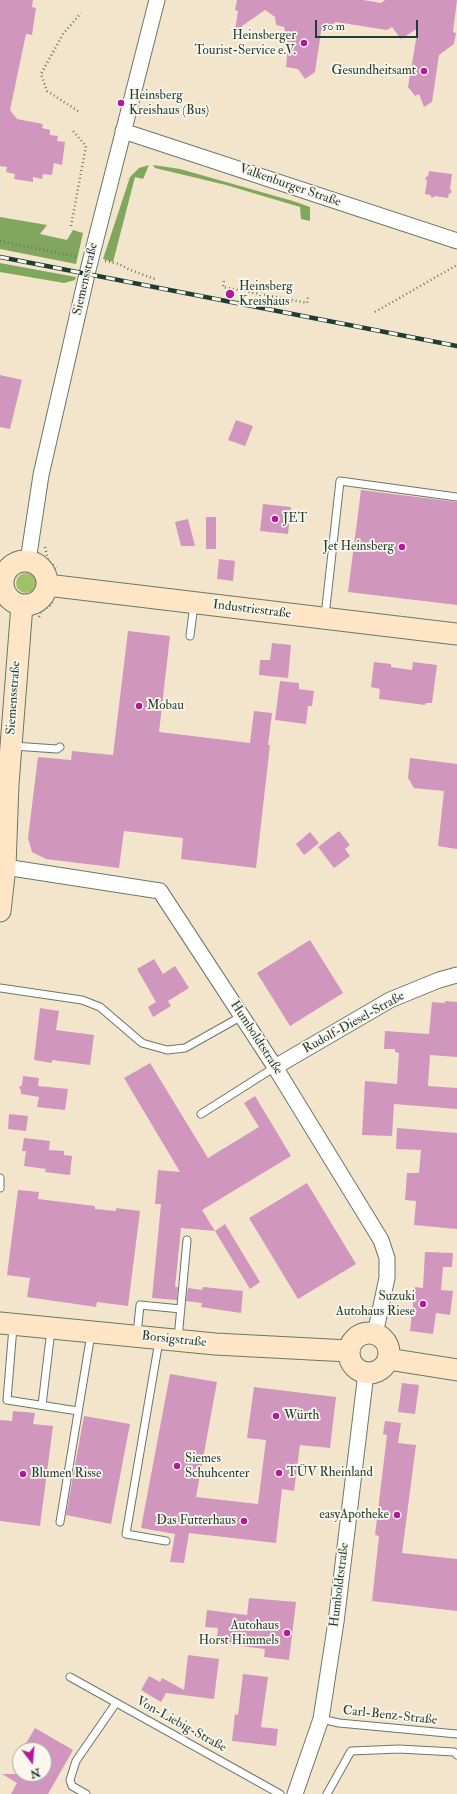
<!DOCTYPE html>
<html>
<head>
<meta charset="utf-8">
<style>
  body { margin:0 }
  #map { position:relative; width:457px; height:1794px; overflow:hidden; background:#f3e5cb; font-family:"IM FELL Double Pica",serif }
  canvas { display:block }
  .north { position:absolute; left:12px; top:1742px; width:40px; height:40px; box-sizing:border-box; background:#fbf7ec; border:1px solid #a3ada2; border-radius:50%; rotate:164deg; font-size:11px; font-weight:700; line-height:16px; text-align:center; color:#1f3d34 }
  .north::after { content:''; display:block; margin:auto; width:14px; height:18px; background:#b5179e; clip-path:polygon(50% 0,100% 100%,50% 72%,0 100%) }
  .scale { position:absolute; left:315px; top:20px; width:103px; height:18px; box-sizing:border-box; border:2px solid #1f3d34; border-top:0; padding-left:5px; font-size:12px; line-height:14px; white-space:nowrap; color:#1f3d34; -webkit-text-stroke:3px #fbf7ec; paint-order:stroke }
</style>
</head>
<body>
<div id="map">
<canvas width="457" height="1794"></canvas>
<div class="north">N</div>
<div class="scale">50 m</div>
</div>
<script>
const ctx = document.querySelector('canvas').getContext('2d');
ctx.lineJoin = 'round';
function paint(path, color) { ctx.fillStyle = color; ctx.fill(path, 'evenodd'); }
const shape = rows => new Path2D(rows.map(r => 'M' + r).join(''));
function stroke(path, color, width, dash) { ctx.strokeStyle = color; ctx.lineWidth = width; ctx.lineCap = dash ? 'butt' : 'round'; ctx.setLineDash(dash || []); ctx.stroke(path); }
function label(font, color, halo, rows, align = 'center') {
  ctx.font = font + ' "IM FELL Double Pica",serif'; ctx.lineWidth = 3.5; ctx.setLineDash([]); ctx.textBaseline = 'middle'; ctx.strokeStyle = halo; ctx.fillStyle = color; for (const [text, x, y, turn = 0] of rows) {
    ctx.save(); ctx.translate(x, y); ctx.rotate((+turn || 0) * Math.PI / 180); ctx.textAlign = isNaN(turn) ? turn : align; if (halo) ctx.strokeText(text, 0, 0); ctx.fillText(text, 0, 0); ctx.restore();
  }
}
const green = shape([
  '16 583a10 10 0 1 1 20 0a10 10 0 1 1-20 0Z'
]);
const forest = shape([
  [149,165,143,179,135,177,113,262,103,259,130,177,139,168],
  [153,165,180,169,293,201,310,207,310,221,301,219,300,207,226,185,155,168],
  [0,217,47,225,40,234,67,240,73,230,83,233,76,264,0,249],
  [0,263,76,277,75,280,64,283,0,272]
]);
const building = shape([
  [0,0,33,0,32,7,36,8,32,35,26,34,10,110,17,119,43,124,42,128,50,130,50,135,58,136,57,141,65,142,62,165,54,163,52,175,43,174,42,179,33,177,33,182,14,179,15,174,6,172,7,167,0,166],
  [237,0,363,0,381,3,385,0,457,0,453,32,456,33,454,44,439,55,432,102,424,107,419,94,415,96,408,87,418,28,401,39,392,27,387,30,336,22,321,32,315,72,305,79,298,69,286,67,288,46,284,27,276,25,275,17,265,10,235,31,238,11,235,10],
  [429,171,452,174,450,189,452,192,449,194,448,198,435,196,432,198,430,195,425,194,427,181,425,178,428,176],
  [0,375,22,380,10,429,0,427],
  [236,420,253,426,245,446,228,440],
  [361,490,457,502,457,605,348,592],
  [263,504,291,507,288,534,260,531],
  [206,517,216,517,216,549,206,549],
  [188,519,195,546,181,546,175,522],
  [219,559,235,561,233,581,217,579],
  [128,631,170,636,159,732,250,743,254,711,272,713,268,745,270,745,256,868,181,859,183,838,124,831,119,868,46,859,32,852,28,838,38,757,71,760,72,751,113,755],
  [272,643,291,645,288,678,259,675,260,660,270,660],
  [374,662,391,664,391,667,412,670,413,662,437,665,432,703,426,703,425,705,379,699,380,689,371,687],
  [280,681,299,683,299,689,314,691,312,706,308,706,306,724,275,720],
  [410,758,457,764,457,849,438,846,444,791,414,788,408,778],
  [339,831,350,845,345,849,350,856,334,868,318,847],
  [310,832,319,843,304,855,296,844],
  [310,940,343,993,290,1026,257,973],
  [154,959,163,974,175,966,189,988,168,1001,171,1006,153,1017,148,1007,156,1002,137,969],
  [445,1001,457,1002,457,1057,430,1055,428,1086,457,1088,457,1109,394,1104,392,1136,362,1135,365,1081,397,1084,399,1053,395,1052,395,1049,384,1049,385,1031,429,1034,432,1002,445,1003],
  [40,1008,59,1011,56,1030,94,1035,90,1065,52,1060,52,1063,34,1060],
  [150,1063,208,1158,259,1127,244,1103,255,1096,291,1156,202,1210,215,1231,225,1224,260,1282,250,1289,215,1231,181,1228,175,1287,178,1287,177,1300,152,1298,161,1204,155,1204,158,1170,180,1172,124,1078],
  [23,1076,39,1078,38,1086,68,1089,65,1110,37,1107,39,1097,21,1094,21,1091,19,1087,22,1085],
  [9,1114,28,1116,26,1131,8,1129],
  [397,1128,457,1133,457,1229,414,1225,416,1201,405,1200,407,1173,419,1173,421,1150,396,1149],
  [24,1138,50,1141,49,1150,64,1151,64,1155,72,1156,70,1175,45,1172,46,1169,24,1166,26,1151,22,1151],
  [307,1183,356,1264,298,1299,249,1218],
  [18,1190,39,1192,38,1199,95,1206,95,1209,116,1211,116,1208,140,1211,128,1306,97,1302,96,1307,27,1297,30,1278,7,1275],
  [425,1252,453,1253,452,1267,443,1267,441,1290,453,1291,450,1315,436,1313,433,1334,410,1331,415,1287,423,1288],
  [203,1287,243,1291,241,1313,201,1307,202,1303,186,1301,188,1288,202,1290],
  [170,1374,217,1382,196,1497,258,1504,266,1440,247,1438,254,1387,336,1397,330,1448,300,1445,294,1491,282,1489,276,1543,189,1533,184,1563,170,1562,175,1534,141,1528],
  [402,1383,419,1385,415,1414,398,1412],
  [13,1411,35,1413,33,1424,53,1426,40,1526,0,1521,0,1420,12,1421],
  [84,1416,130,1424,111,1524,66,1515],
  [385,1421,401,1423,398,1443,416,1445,402,1553,457,1559,457,1611,372,1601,379,1536,375,1535,387,1435,383,1434],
  [249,1598,296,1602,289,1660,264,1657,265,1649,216,1643,218,1628,205,1627,207,1610,247,1615],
  [188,1655,219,1659,214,1699,166,1693,161,1702,141,1690,149,1676,160,1682,162,1678,184,1690],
  [243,1674,268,1677,261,1727,278,1729,276,1746,232,1741,235,1714,238,1715],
  [35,1728,73,1750,48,1794,11,1794,17,1783,2,1774,44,1774,44,1750,22,1750]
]);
const path = shape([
  [78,111,47,91,41,74,63,34,81,13],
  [71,226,86,146,73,131],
  [0,241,78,257],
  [105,261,119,264,130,270,155,279],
  [224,281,223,287,307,303,308,297],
  [375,312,457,265],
  [45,547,48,560,56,568],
  [0,563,14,552],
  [0,601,4,607],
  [39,617,41,612,53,603]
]);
const lane = shape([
  [325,616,340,481,457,497],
  [190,636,194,604],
  [13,746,57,749,60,747],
  [0,988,82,1000,100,1007,142,1043,167,1050,185,1048,242,1016],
  [201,1114,275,1067],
  [0,1178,0,1188],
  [13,1327,7,1400,78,1411],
  [137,1334,140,1305,181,1309],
  [178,1339,187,1240],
  [159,1341,126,1534,166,1541],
  [42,1405,51,1330],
  [60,1522,91,1334],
  [70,1677,280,1794],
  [321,1719,339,1723,457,1734],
  [86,1794,72,1786,70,1780,76,1761,116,1703],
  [327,1794,351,1751,399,1749,454,1752,457,1755]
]);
const street = shape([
  [123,131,457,241],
  [28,561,41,475,87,274,157,0],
  [5,867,160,891,275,1067,381,1240,387,1258,387,1278,375,1334],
  [275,1067,390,1000,439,980,457,975],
  [295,1794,321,1719,336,1622,366,1373]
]);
const secondary = shape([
  '3 583a22 22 0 1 1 44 0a22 22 0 1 1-44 0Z',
  [47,585,457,634],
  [0,911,5,867,8,784,22,605],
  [0,1323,215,1344,349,1351],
  '349 1353a20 20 0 1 1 40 0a20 20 0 1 1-40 0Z',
  [388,1359,457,1370]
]);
const rail = shape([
  [0,257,457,346]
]);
const markers = [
  [304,43,4,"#b5179e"],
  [424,71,4,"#b5179e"],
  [121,103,4,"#b5179e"],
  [230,294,5,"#b5179e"],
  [275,519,4,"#b5179e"],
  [402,547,4,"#b5179e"],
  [139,706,4,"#b5179e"],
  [423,1304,4,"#b5179e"],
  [276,1416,4,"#b5179e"],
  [177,1466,4,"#b5179e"],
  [279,1473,4,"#b5179e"],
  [23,1474,4,"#b5179e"],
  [397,1515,4,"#b5179e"],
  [244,1521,4,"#b5179e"],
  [287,1633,4,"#b5179e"]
];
const poiNames = [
  ["Heinsberger",296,36,"right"],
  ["Tourist-Service e.V.",296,51,"right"],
  ["Gesundheitsamt",416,71,"right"],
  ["Heinsberg",129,96],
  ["Kreishaus (Bus)",129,111],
  ["Heinsberg",239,287],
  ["Kreishaus",239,302],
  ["JET",283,519],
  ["Jet Heinsberg",394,547,"right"],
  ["Mobau",147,706],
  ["Suzuki",415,1297,"right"],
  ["Autohaus Riese",415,1312,"right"],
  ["Würth",284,1416],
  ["Siemes",185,1459],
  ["Schuhcenter",185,1474],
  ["TÜV Rheinland",287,1473],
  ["Blumen Risse",31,1474],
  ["easyApotheke",389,1515,"right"],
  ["Das Futterhaus",236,1521,"right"],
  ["Autohaus",279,1626,"right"],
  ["Horst Himmels",279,1641,"right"]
];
const streetNames = [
  ["Valkenburger Straße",290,186,19],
  ["Siemensstraße",86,279,-77],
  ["Industriestraße",252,610,7],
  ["Siemensstraße",14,698,-86],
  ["Rudolf-Diesel-Straße",354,1023,-29],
  ["Humboldtstraße",256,1038,57],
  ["Borsigstraße",174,1340,6],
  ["Humboldtstraße",340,1585,-83],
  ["Carl-Benz-Straße",390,1716,6],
  ["Von-Liebig-Straße",181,1725,29]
];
paint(green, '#a1c169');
paint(forest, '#80a75d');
paint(building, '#d196be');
stroke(lane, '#697869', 9);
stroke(street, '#697869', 17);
stroke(secondary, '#697869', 23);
stroke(path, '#697869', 2.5, [1, 3]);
stroke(lane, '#fff', 7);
stroke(street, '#fff', 15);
stroke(secondary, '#fde5c5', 21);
stroke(rail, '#1f3d34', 4.5);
stroke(rail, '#fbf7ec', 3, [9]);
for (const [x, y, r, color] of markers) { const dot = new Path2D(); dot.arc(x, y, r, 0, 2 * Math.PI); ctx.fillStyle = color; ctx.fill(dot); stroke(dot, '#fbf7ec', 1.5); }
label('13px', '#1f3d34', '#fbf7ec', poiNames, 'left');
label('13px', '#1f3d34', '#fbf7ec', streetNames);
</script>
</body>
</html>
